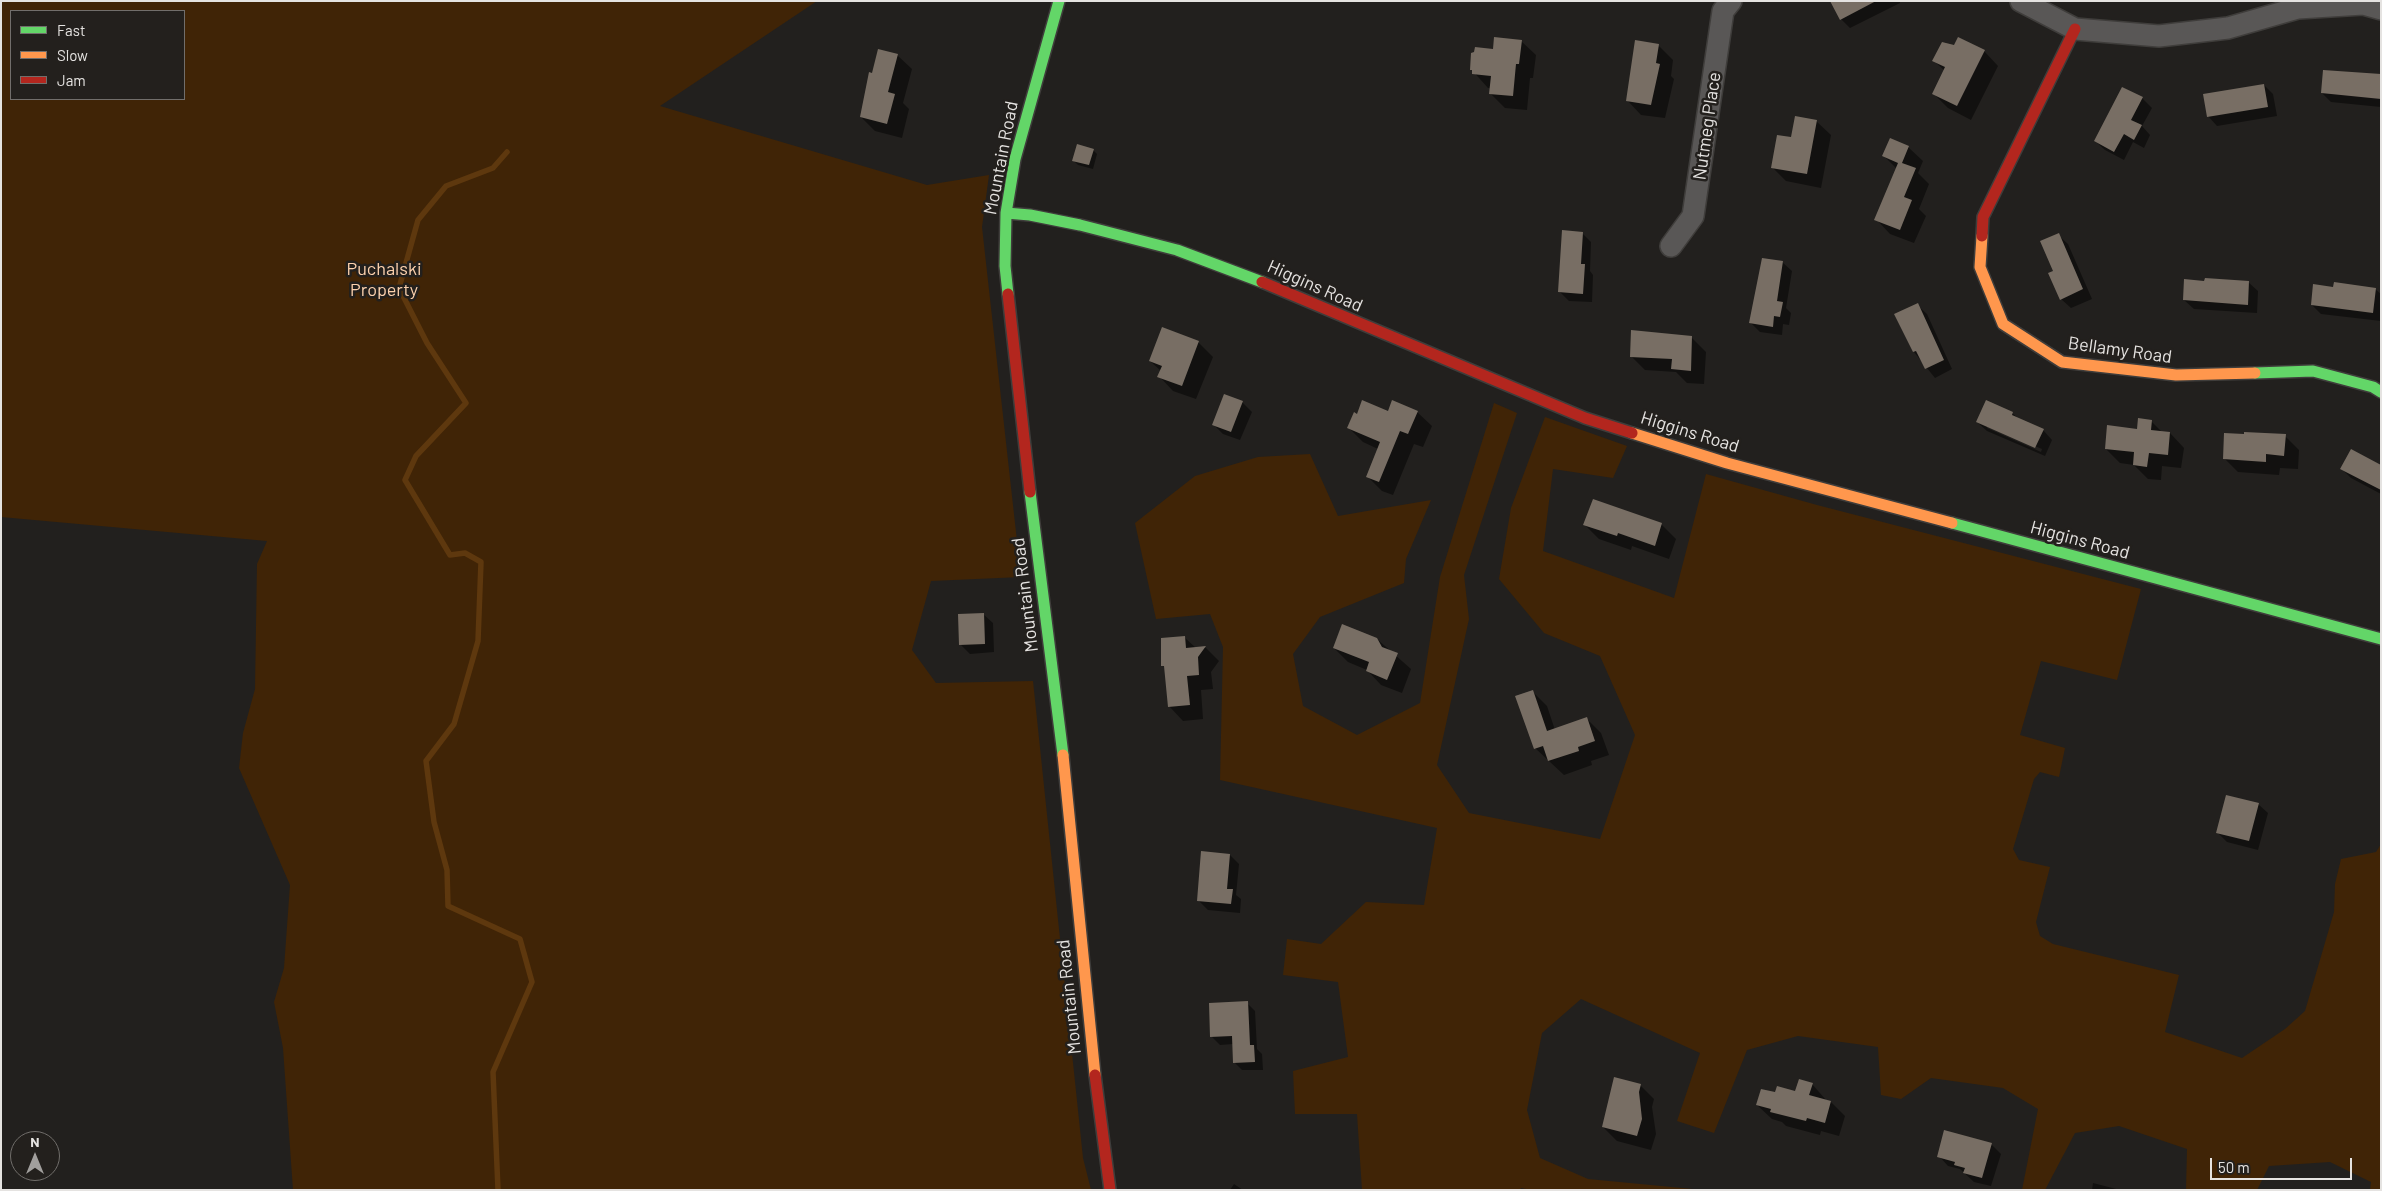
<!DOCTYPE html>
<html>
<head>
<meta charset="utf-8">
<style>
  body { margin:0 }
  #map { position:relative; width:2382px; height:1191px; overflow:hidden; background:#22201e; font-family:Barlow,sans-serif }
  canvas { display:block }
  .frame { position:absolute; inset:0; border:2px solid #e5e3e1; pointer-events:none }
  .legend { position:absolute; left:10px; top:10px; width:175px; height:90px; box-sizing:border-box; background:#23201d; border:1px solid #716e6b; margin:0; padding:6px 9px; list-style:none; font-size:15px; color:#e5e3e1 }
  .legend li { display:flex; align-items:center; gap:10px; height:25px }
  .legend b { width:25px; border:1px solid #716e6b }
  .north { position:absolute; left:10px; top:1131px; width:50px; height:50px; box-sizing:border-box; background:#23201d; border:1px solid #716e6b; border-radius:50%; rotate:0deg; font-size:14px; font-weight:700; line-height:20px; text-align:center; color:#e5e3e1 }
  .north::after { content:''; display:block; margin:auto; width:18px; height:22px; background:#a19f9d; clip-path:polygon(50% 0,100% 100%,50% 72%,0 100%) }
  .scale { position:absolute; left:2210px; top:1158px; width:142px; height:22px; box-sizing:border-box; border:2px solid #e5e3e1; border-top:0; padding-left:6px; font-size:15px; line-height:18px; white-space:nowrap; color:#e5e3e1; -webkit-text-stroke:4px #23201d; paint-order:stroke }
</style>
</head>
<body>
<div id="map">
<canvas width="2382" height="1191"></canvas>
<div class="frame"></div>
<ul class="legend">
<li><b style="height:6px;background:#63d668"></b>Fast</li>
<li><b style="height:6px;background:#ff974d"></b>Slow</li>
<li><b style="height:6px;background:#b3261e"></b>Jam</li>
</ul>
<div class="north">N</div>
<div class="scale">50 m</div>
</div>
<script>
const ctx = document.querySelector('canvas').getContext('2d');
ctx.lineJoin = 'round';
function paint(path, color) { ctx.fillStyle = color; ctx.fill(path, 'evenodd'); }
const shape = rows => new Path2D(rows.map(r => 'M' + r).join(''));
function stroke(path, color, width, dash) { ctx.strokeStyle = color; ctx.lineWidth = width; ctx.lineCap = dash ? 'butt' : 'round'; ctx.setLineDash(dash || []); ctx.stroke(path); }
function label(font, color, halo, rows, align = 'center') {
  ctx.font = font + ' Barlow,sans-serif'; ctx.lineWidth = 5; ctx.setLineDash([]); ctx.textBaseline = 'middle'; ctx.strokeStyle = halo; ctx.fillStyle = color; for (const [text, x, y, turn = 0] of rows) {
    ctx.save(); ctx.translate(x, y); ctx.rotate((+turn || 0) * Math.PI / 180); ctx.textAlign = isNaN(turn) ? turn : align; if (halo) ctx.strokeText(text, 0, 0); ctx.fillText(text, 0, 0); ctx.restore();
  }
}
const green = shape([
  [1,1,817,1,660,106,927,185,989,175,982,227,1021,577,931,581,912,650,936,683,1033,681,1083,1158,1091,1190,293,1190,283,1048,274,1002,284,968,290,885,239,768,243,733,255,689,257,564,267,541,1,517],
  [184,11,184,99,11,99,11,11],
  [1494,403,1517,413,1464,575,1469,619,1437,765,1469,813,1600,839,1635,735,1600,656,1544,633,1499,579,1511,508,1545,417,1627,446,1613,478,1553,469,1543,551,1674,598,1706,474,1817,505,2141,589,2117,680,2041,661,2020,735,2065,748,2059,777,2040,772,2034,779,2013,849,2019,860,2050,867,2036,922,2040,936,2053,944,2179,975,2165,1032,2242,1058,2285,1029,2305,1011,2334,912,2335,884,2341,859,2376,852,2381,844,2381,1190,2370,1190,2371,1182,2330,1162,2269,1166,2257,1190,2186,1190,2187,1149,2119,1126,2075,1133,2045,1190,2022,1190,2038,1109,2003,1088,1931,1078,1901,1099,1881,1095,1878,1047,1798,1036,1747,1050,1714,1133,1677,1121,1700,1053,1581,999,1542,1033,1527,1110,1540,1158,1588,1179,1703,1190,1531,1190,1521,1188,1520,1190,1362,1190,1357,1114,1295,1114,1293,1071,1348,1057,1338,982,1283,975,1287,939,1321,944,1366,902,1424,905,1437,828,1220,780,1223,647,1210,614,1156,619,1135,523,1195,476,1258,457,1310,454,1338,516,1431,500,1406,559,1404,583,1320,617,1293,654,1303,706,1357,735,1420,703,1440,577]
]);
const shadow = shape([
  [1832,1,1900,1,1900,3,1850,28,1841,19],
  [1521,41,1536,55,1533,78,1530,78,1527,110,1505,108,1490,93,1491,88,1488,88,1471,69],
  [1659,46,1673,60,1671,76,1674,79,1665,118,1641,115,1627,100],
  [1984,51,1998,66,1971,120,1948,108,1934,94,1945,71,1934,61],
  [897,55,912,69,903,103,909,109,902,138,875,131,861,117,872,75],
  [2381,76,2381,107,2331,102,2322,93],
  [2264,85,2273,94,2277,116,2217,126,2208,116],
  [2123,88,2142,98,2152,108,2142,126,2150,135,2144,148,2133,142,2124,160,2105,150,2095,141],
  [1816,121,1831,135,1821,188,1786,181,1772,167],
  [1908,147,1923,161,1918,173,1929,184,1919,209,1926,216,1914,243,1890,234,1876,219,1897,169,1884,156],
  [1093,150,1097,154,1093,169,1078,165,1074,161],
  [1582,233,1591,242,1590,271,1593,275,1592,302,1569,301,1559,291],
  [2058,235,2068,244,2092,299,2071,308,2061,299,2054,271],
  [1782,262,1792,271,1786,308,1791,313,1789,325,1783,324,1782,335,1760,332,1751,323],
  [2248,282,2258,291,2257,313,2194,309,2184,300],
  [2334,288,2375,289,2381,294,2381,321,2321,314,2312,305],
  [1917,305,1927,314,1952,369,1935,378,1914,352],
  [1692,338,1706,352,1704,384,1687,383,1676,372,1645,370,1631,356],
  [1198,342,1213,357,1196,399,1173,391,1159,376,1161,371,1150,361],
  [1242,402,1252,412,1240,440,1223,434,1213,424],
  [1417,412,1432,426,1423,447,1414,444,1393,495,1382,491,1367,476,1378,449,1363,442,1349,428,1388,413],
  [2012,413,2020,420,2043,430,2052,440,2045,456,1987,431,1977,422],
  [1987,426,2042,449,2041,452,1987,428],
  [2151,421,2163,433,2170,433,2184,448,2181,468,2162,466,2161,480,2148,479,2134,465,2120,463,2106,449],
  [2285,436,2299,450,2298,469,2280,468,2279,475,2238,472,2224,458],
  [2381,465,2381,494,2351,478,2342,469],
  [1593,500,1662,525,1676,539,1669,559,1632,546,1631,550,1599,539,1585,525],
  [983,614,993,623,994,652,970,654,961,645],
  [1184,637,1196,648,1206,648,1219,661,1211,672,1213,689,1201,690,1203,719,1183,721,1169,706,1166,669,1163,665],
  [1377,639,1411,669,1402,693,1381,685,1367,670,1348,662,1334,648],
  [1532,691,1547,706,1555,730,1587,719,1601,733,1609,755,1591,761,1592,765,1564,775,1535,748],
  [2258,804,2268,813,2258,850,2227,842,2217,832],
  [1230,855,1239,864,1236,895,1241,899,1240,913,1208,910,1199,901],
  [1247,1003,1255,1011,1257,1049,1262,1054,1263,1070,1242,1070,1234,1062,1233,1044,1220,1045,1212,1037],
  [1812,1084,1826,1100,1831,1102,1845,1116,1839,1136,1821,1131,1820,1135,1786,1126,1782,1122,1772,1119,1757,1105,1776,1094,1796,1093],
  [1640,1085,1654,1099,1652,1107,1656,1134,1651,1150,1617,1141,1603,1127],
  [1991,1144,2001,1154,1991,1186,1974,1182,1960,1169,1948,1166,1939,1156],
  [2093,1183,2120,1190,2092,1190],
  [1234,1184,1243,1190,1230,1190]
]);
const stream = shape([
  [498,1190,493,1072,532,982,520,939,448,906,447,870,434,822,426,761,454,724,478,641,481,562,465,553,450,555,405,480,416,456,466,403,427,343,399,288,418,220,446,186,493,168,507,152]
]);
const building = shape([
  [1830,1,1876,1,1840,20],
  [1494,37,1522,40,1519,64,1516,64,1513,96,1489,94,1491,76,1472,74,1472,70,1470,70,1471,53,1474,52,1475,47,1493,49],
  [1958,37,1985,50,1957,106,1932,94,1945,67,1932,61,1942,42,1954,45],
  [1635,40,1659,44,1656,63,1660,64,1651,105,1626,101],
  [878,49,898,54,888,92,895,94,887,124,860,117,869,72,872,73],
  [2323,70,2381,74,2381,99,2321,93],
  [2264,84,2268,107,2207,117,2203,94],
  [2122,87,2143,97,2131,120,2142,125,2134,140,2124,134,2114,152,2094,141],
  [1795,116,1817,120,1807,174,1771,168,1777,135,1791,137],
  [1890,138,1909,146,1902,163,1916,168,1904,197,1912,200,1900,230,1874,220,1898,163,1882,156],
  [1077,144,1094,149,1089,165,1072,161],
  [1562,230,1583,232,1581,264,1585,264,1583,294,1558,292],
  [2059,233,2083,289,2060,300,2048,273,2053,271,2040,241],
  [1762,258,1783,261,1777,301,1783,302,1780,317,1774,316,1773,327,1749,323],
  [2205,278,2249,281,2248,305,2183,300,2184,279,2204,281],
  [2334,282,2376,288,2373,313,2311,305,2313,284,2333,287],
  [1918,303,1944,360,1925,369,1916,351,1913,352,1894,314],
  [1162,327,1199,341,1182,386,1157,377,1162,366,1149,361],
  [1631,330,1692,336,1691,371,1671,369,1672,359,1630,357],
  [1224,394,1243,401,1231,432,1212,425],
  [1362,400,1388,411,1392,400,1418,411,1408,434,1400,431,1379,482,1366,477,1380,442,1347,428,1354,412,1357,414],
  [1986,400,2013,412,2012,415,2044,429,2035,448,1976,422],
  [2138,418,2152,420,2151,430,2170,432,2168,455,2149,453,2147,467,2133,465,2134,452,2105,449,2107,425,2137,429],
  [2244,432,2286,434,2284,456,2266,454,2266,462,2223,459,2224,433,2244,434],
  [2351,449,2381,465,2381,490,2340,469],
  [1593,499,1662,523,1655,546,1618,533,1617,536,1583,525],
  [984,613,985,644,959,645,958,614],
  [1342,624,1377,638,1382,647,1398,653,1387,680,1366,671,1369,662,1333,648],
  [1185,636,1186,648,1206,646,1198,657,1199,675,1187,676,1190,705,1168,707,1164,666,1161,666,1161,638],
  [1533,690,1547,731,1587,717,1595,741,1578,747,1579,751,1548,761,1543,746,1534,749,1515,696],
  [2226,795,2259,803,2249,841,2216,833],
  [1201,851,1230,854,1227,889,1233,889,1231,904,1197,901],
  [1248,1001,1250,1045,1254,1045,1255,1062,1233,1063,1232,1036,1210,1037,1209,1003],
  [1614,1077,1641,1084,1639,1092,1642,1119,1637,1136,1602,1127],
  [1799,1079,1813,1083,1809,1095,1831,1101,1825,1123,1807,1118,1806,1121,1770,1112,1771,1109,1756,1105,1761,1089,1775,1092,1777,1086,1795,1091],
  [1944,1130,1992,1143,1982,1178,1963,1173,1965,1168,1954,1165,1955,1162,1937,1157]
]);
const street = shape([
  [2021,1,2075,29,2159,36,2228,28,2298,8,2363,4,2381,9],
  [1671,246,1693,216,1723,11,1731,1]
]);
const fast = shape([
  [1006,213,1030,215,1080,225,1177,250,1262,282],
  [1008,294,1005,266,1006,213,1015,159,1059,1],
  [2255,373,2313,371,2373,387,2381,392],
  [1030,492,1063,755],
  [1952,523,2381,639]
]);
const slow = shape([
  [1982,236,1980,267,2003,324,2062,362,2176,375,2255,373],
  [1632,433,1727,463,1952,523],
  [1063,755,1095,1075]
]);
const jam = shape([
  [1982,236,1983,217,2075,29],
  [1262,282,1585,418,1632,433],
  [1008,294,1030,492],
  [1095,1075,1110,1190]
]);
const streetNames = [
  ["Nutmeg Place",1707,126,-82],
  ["Mountain Road",1001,158,-79],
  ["Higgins Road",1315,286,24],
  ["Bellamy Road",2120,350,8],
  ["Higgins Road",1690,432,17],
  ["Higgins Road",2080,540,15],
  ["Mountain Road",1025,595,-97],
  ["Mountain Road",1069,997,-96]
];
const parkNames = [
  ["Puchalski",384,269],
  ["Property",384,290]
];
paint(green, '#402406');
paint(shadow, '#0007');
stroke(stream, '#5e380e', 5.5);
paint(building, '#786e64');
stroke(street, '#3f3d3b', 24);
stroke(fast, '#3f3d3b', 14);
stroke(slow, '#3f3d3b', 14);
stroke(jam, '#3f3d3b', 14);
stroke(street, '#595756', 21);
stroke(fast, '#63d668', 11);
stroke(slow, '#ff974d', 11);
stroke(jam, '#b3261e', 11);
label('18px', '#e5e3e1', '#23201d', streetNames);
label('18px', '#fcd1ad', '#23201d', parkNames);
</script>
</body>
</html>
